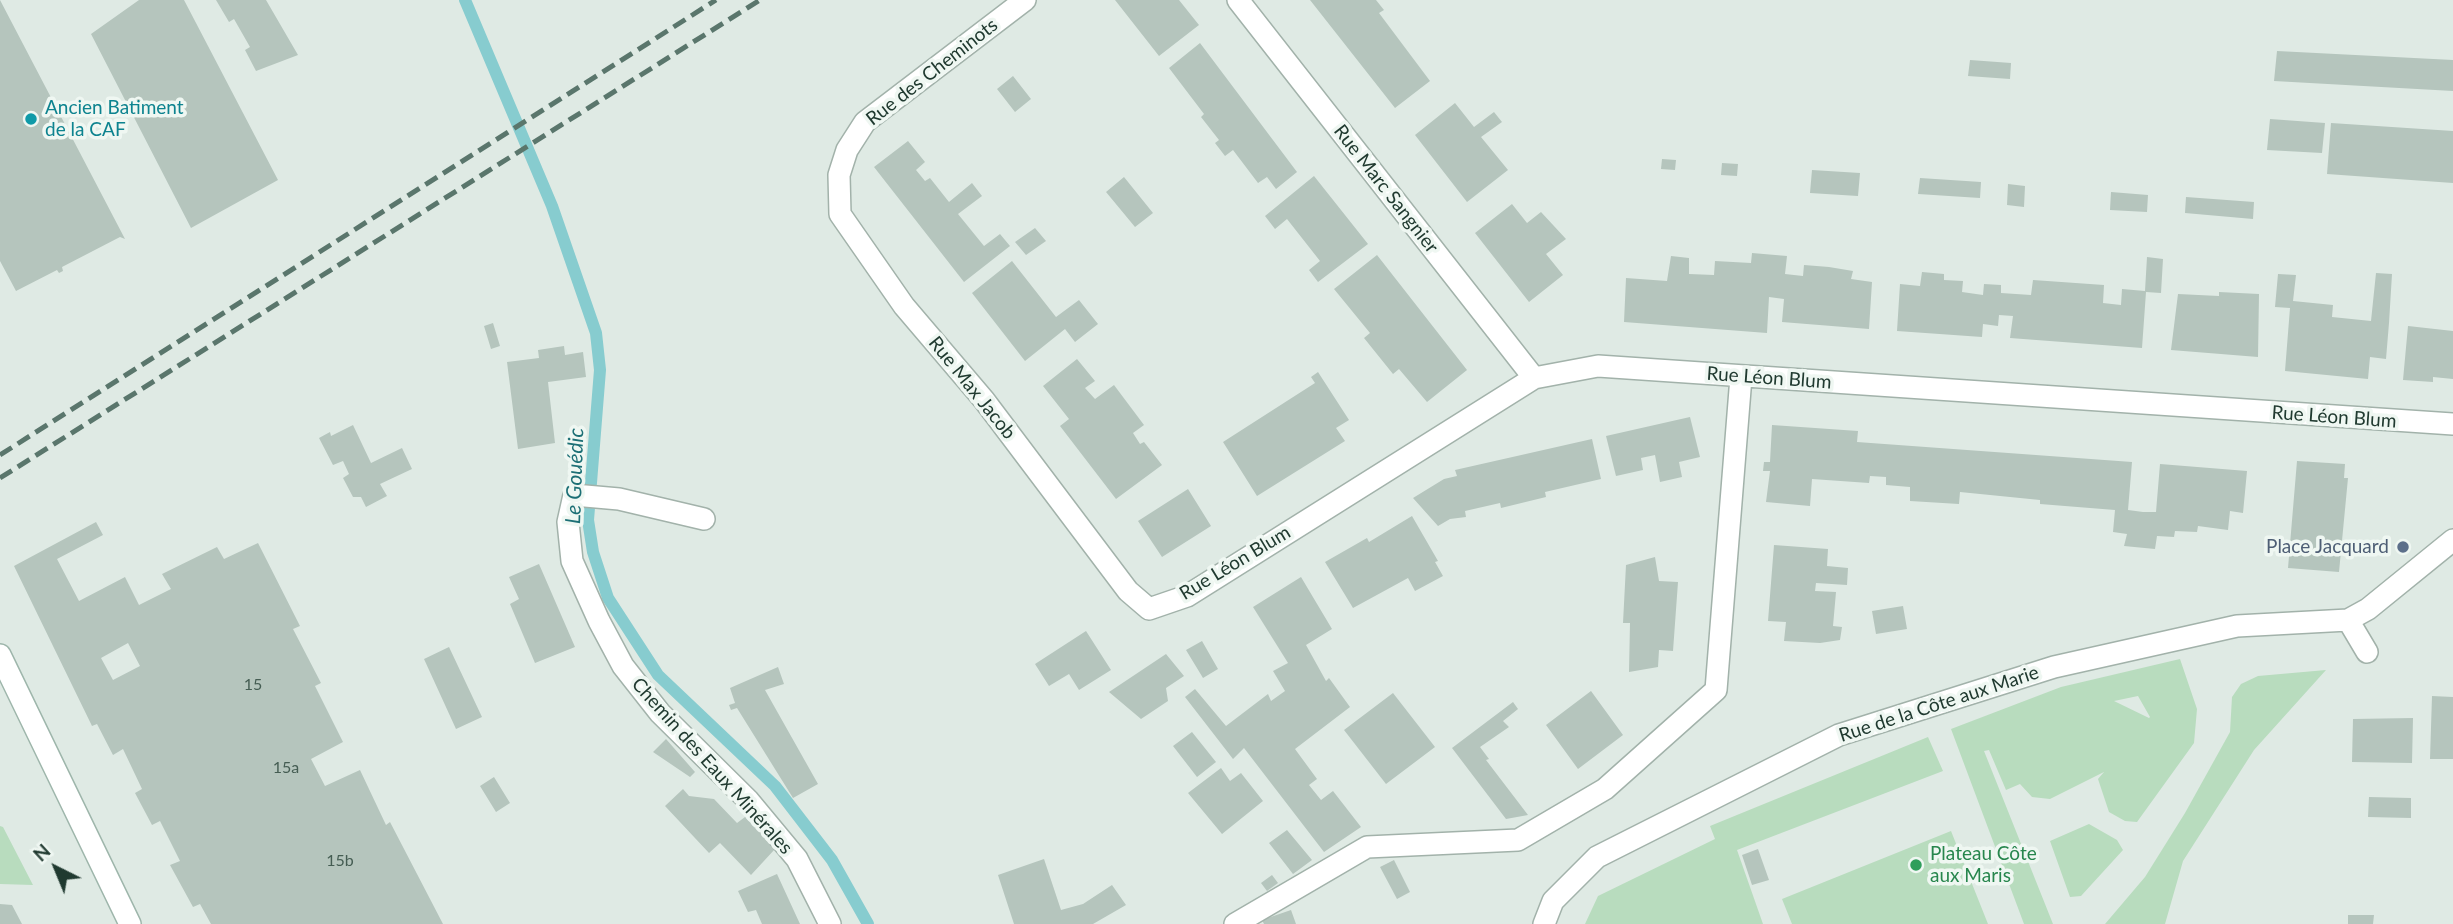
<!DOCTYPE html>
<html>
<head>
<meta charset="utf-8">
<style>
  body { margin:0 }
  #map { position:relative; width:2453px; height:924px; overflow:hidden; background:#dfeae4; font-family:Lato,sans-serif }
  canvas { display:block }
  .north { position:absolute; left:21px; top:833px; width:70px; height:70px; -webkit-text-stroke:5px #eff7f2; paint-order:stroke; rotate:317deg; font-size:19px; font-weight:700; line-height:28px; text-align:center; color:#203a30 }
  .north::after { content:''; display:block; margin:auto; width:24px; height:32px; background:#203a30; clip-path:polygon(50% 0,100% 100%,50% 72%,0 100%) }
</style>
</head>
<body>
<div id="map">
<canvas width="2453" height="924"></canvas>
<div class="north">N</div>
</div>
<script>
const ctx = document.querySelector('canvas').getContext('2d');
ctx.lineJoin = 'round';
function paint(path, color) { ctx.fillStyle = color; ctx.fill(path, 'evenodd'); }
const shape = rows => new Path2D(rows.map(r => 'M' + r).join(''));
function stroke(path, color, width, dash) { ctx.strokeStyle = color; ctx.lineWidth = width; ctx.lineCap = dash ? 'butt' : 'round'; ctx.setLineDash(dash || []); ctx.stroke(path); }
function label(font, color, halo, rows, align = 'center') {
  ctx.font = font + ' Lato,sans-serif'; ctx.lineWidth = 7; ctx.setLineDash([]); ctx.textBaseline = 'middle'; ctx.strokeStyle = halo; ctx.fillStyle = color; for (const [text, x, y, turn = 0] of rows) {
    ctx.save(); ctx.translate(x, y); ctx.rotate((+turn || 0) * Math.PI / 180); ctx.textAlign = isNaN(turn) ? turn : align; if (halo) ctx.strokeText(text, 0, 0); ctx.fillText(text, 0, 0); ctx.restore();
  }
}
const green = shape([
  [2180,659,2197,709,2194,743,2137,822,2125,821,2109,812,2098,779,2104,772,2050,799,2032,797,2020,784,2006,790,1989,750,1984,751,2053,924,2024,924,1951,729,2061,687],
  [2138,696,2150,717,2149,718,2114,701],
  [2326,670,2254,750,2183,861,2165,924,2105,924,2145,877,2185,813,2230,732,2232,697,2241,684,2258,676],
  [1928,737,1943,771,1737,850,1763,924,1585,924,1598,896,1715,839,1710,826],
  [2089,824,2117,840,2123,850,2081,896,2070,897,2050,841],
  [0,826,3,827,33,885,0,884],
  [1951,831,1988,924,1792,924,1782,899]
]);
const stream = shape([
  [465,0,552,206,596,333,600,370,588,520,593,552,608,598,658,675,775,786,832,860,868,924]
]);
const building = shape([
  [0,0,125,239,120,237,62,267,63,271,59,273,57,270,16,291,0,261],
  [139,0,184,0,278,180,191,228,91,34],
  [216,0,266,0,298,55,256,71,245,50,250,47,234,19,229,22],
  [1115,0,1179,0,1199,25,1159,56],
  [1310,0,1376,0,1384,10,1379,13,1430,81,1395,108],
  [1200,43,1297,172,1276,189,1267,177,1258,183,1233,150,1225,156,1215,143,1219,140,1201,117,1204,114,1169,68],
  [2277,51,2453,60,2453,91,2274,81],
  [1970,60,2011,63,2010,79,1968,76],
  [1013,76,1031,99,1015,112,997,89],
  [1455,103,1474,127,1494,112,1502,122,1481,137,1508,170,1467,202,1415,135],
  [2270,119,2325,123,2322,153,2267,150],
  [2331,123,2453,131,2453,183,2327,174],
  [908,141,925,162,916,170,925,181,930,178,949,202,972,183,982,196,958,214,984,246,1000,234,1010,246,964,282,874,167],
  [1662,159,1676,160,1675,170,1661,169],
  [1722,163,1738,164,1737,176,1721,175],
  [1812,170,1860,173,1858,196,1810,193],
  [1314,176,1368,244,1318,282,1309,270,1320,261,1287,219,1275,229,1265,216],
  [1124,177,1153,213,1135,227,1106,192],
  [1920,178,1981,182,1980,198,1918,194],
  [2008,184,2025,186,2024,207,2007,205],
  [2111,192,2148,195,2147,212,2110,210],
  [2186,197,2254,202,2253,219,2185,213],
  [1512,204,1527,223,1541,212,1566,239,1546,254,1563,275,1529,302,1475,233],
  [1035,228,1046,241,1026,255,1015,242],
  [1752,253,1787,256,1785,274,1803,276,1804,265,1829,267,1853,271,1851,279,1872,282,1869,329,1782,322,1784,299,1769,297,1767,333,1624,322,1626,278,1667,281,1671,256,1689,258,1689,274,1714,275,1715,261,1751,263],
  [1377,255,1467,370,1427,402,1399,369,1393,374,1364,338,1370,333,1334,289],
  [2147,257,2163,259,2161,293,2146,292,2142,348,2010,338,2013,316,1999,315,1998,326,1983,324,1982,337,1897,331,1900,284,1920,286,1922,272,1944,274,1944,280,1963,281,1962,292,1983,295,1984,284,2001,285,2001,293,2031,295,2033,280,2104,285,2103,303,2121,305,2122,289,2145,291],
  [1012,261,1056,317,1079,300,1098,324,1075,342,1065,329,1025,361,972,293],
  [2376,273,2392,274,2389,323,2386,359,2370,357,2368,379,2285,371,2290,308,2275,307,2278,274,2296,275,2293,301,2333,305,2332,317,2371,321],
  [2219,292,2259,294,2258,357,2171,350,2178,294,2219,296],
  [493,323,500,346,491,349,484,326],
  [2408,326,2453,331,2453,379,2433,377,2433,382,2403,380],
  [564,346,565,355,583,352,586,377,548,382,555,443,518,449,507,362,539,358,538,350],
  [1077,359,1095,381,1085,388,1095,399,1114,385,1144,425,1133,433,1140,444,1144,442,1162,465,1116,499,1060,426,1069,419,1043,386],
  [1318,372,1349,420,1336,428,1345,441,1257,496,1223,442,1315,383,1311,377],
  [1690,417,1700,457,1679,462,1682,477,1660,482,1655,455,1641,458,1643,470,1616,476,1606,436],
  [353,425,371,463,402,448,412,469,380,484,387,496,366,507,361,497,353,497,343,478,349,474,343,461,333,465,319,438,330,432,331,436],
  [1772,425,1858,431,1857,442,2132,462,2128,510,2143,512,2156,512,2160,464,2247,471,2243,513,2230,511,2228,530,2198,526,2197,532,2175,531,2174,537,2157,536,2155,549,2124,546,2127,534,2113,532,2115,510,2040,504,2040,500,1960,492,1959,504,1910,501,1910,487,1886,485,1886,477,1870,476,1869,483,1812,479,1810,506,1766,502,1770,471,1763,471,1764,462,1770,462],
  [1592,439,1601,479,1545,492,1546,497,1501,508,1500,503,1465,511,1466,517,1450,519,1438,526,1413,498,1444,479,1457,476,1455,470],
  [2297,461,2345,464,2344,478,2348,478,2339,572,2288,568],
  [1188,489,1211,526,1162,557,1138,521],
  [1412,516,1438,561,1435,562,1443,576,1415,591,1408,578,1353,608,1325,562,1367,538,1369,542],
  [96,522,103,535,57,559,79,601,125,577,139,605,171,589,162,574,217,547,224,559,258,543,300,626,293,629,321,683,315,686,343,742,311,759,325,786,360,770,386,825,390,822,443,924,211,924,200,904,193,907,170,865,180,861,160,821,152,825,135,793,142,789,123,749,113,755,97,724,92,726,14,566],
  [128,643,140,666,113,680,101,658],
  [1774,545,1828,549,1827,566,1848,568,1847,585,1816,583,1815,591,1836,592,1833,626,1842,627,1840,640,1820,643,1784,641,1786,622,1768,621],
  [1655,557,1659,581,1678,582,1673,651,1659,650,1658,667,1629,672,1630,623,1623,623,1626,565],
  [539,564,575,647,535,663,510,604,519,599,509,577],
  [1301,577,1332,629,1306,645,1326,681,1329,678,1350,707,1295,749,1317,779,1309,785,1321,800,1333,791,1361,827,1324,852,1244,748,1233,759,1185,697,1195,689,1226,726,1268,694,1271,701,1285,691,1273,671,1288,663,1253,607],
  [1903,606,1907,629,1876,634,1872,611],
  [1086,631,1111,670,1079,690,1069,674,1049,686,1035,664],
  [1202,641,1218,669,1203,678,1186,650],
  [449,647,482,717,456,729,424,659],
  [1166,654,1184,676,1166,688,1168,701,1141,719,1109,692],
  [778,667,784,684,765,690,818,784,793,798,737,708,731,710,729,705,735,703,730,688],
  [1591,691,1623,735,1578,769,1546,725],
  [1393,693,1435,747,1386,784,1344,730],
  [2432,696,2453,697,2453,759,2430,759],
  [1513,702,1518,709,1503,721,1509,727,1480,747,1489,759,1486,760,1528,815,1506,819,1452,748],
  [2413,718,2412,763,2352,762,2353,719],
  [1192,732,1216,762,1197,777,1173,746],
  [666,739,695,772,690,777,653,752],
  [1221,768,1230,781,1241,773,1263,801,1222,834,1188,793],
  [494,777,510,803,496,812,480,786],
  [683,789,689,796,714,799,737,823,745,817,775,849,751,875,720,843,709,853,665,806],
  [2369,797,2411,798,2411,818,2368,817],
  [1287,830,1312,860,1293,874,1269,843],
  [1758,849,1769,880,1752,885,1742,855],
  [1044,859,1061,910,1083,904,1112,885,1126,905,1093,924,1014,924,998,875],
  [1394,860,1410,892,1397,899,1380,867],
  [777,874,800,924,762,924,756,910,748,912,738,891],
  [1272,875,1278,883,1267,891,1261,883],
  [0,904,12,905,22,924,0,924],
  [1291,910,1296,924,1264,924,1262,920],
  [2348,915,2374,915,2373,924,2348,924]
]);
const minor = shape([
  [1025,0,865,122,847,150,839,175,840,214,904,306,984,400,1128,591,1149,609,1187,596,1534,378,1598,366,2453,424],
  [1238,0,1534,378],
  [704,519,619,499,574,495,568,522,572,561,599,621,623,666,660,713,748,800,797,859,830,924],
  [2367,652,2348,620,2368,609,2453,540],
  [1235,924,1367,847,1518,840,1605,789,1716,690,1741,377],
  [1544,924,1553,901,1597,857,1839,735,2054,667,2237,626,2348,620]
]);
const secondary = shape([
  [0,655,130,924]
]);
const rail = shape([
  [0,455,716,0],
  [0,478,760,0]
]);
const markers = [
  [31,119,7,"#0f9aa8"],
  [2403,547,7,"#5c6f8a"],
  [1916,865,7,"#2e9e5b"]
];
const numberNames = [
  ["15",253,685],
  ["15a",286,768],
  ["15b",340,861]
];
const streetNames = [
  ["Rue des Cheminots",932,72,-38],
  ["Rue Marc Sangnier",1386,189,52],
  ["Rue Léon Blum",1769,378,4],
  ["Rue Max Jacob",972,388,51],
  ["Rue Léon Blum",2334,417,4],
  ["Rue Léon Blum",1235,563,-31],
  ["Rue de la Côte aux Marie",1939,704,-18],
  ["Chemin des Eaux Minérales",712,766,48]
];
const cultureNames = [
  ["Ancien Batiment",45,108],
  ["de la CAF",45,130]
];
const serviceNames = [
  ["Place Jacquard",2389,547]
];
const leisureNames = [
  ["Plateau Côte",1930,854],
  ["aux Maris",1930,876]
];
const waterNames = [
  ["Le Gouédic",575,476,-88]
];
paint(green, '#b8dcbe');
stroke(stream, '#87cccf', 12);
paint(building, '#b5c5bd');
stroke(minor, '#a2b2aa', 24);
stroke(secondary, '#9eb6ab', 24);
stroke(minor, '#fff', 21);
stroke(secondary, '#fff', 21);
stroke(rail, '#5a766c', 5, [14, 7]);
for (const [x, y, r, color] of markers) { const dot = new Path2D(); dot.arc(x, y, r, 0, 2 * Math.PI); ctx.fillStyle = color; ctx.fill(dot); stroke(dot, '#eff7f2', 2.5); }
label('16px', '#455d53', null, numberNames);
label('19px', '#203a30', '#eff7f2', streetNames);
label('19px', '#0d838f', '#eff7f2', cultureNames, 'left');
label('19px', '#4e5e75', '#eff7f2', serviceNames, 'right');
label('19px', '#27864d', '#eff7f2', leisureNames, 'left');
label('italic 21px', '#1c6f75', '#eff7f2', waterNames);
</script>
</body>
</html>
